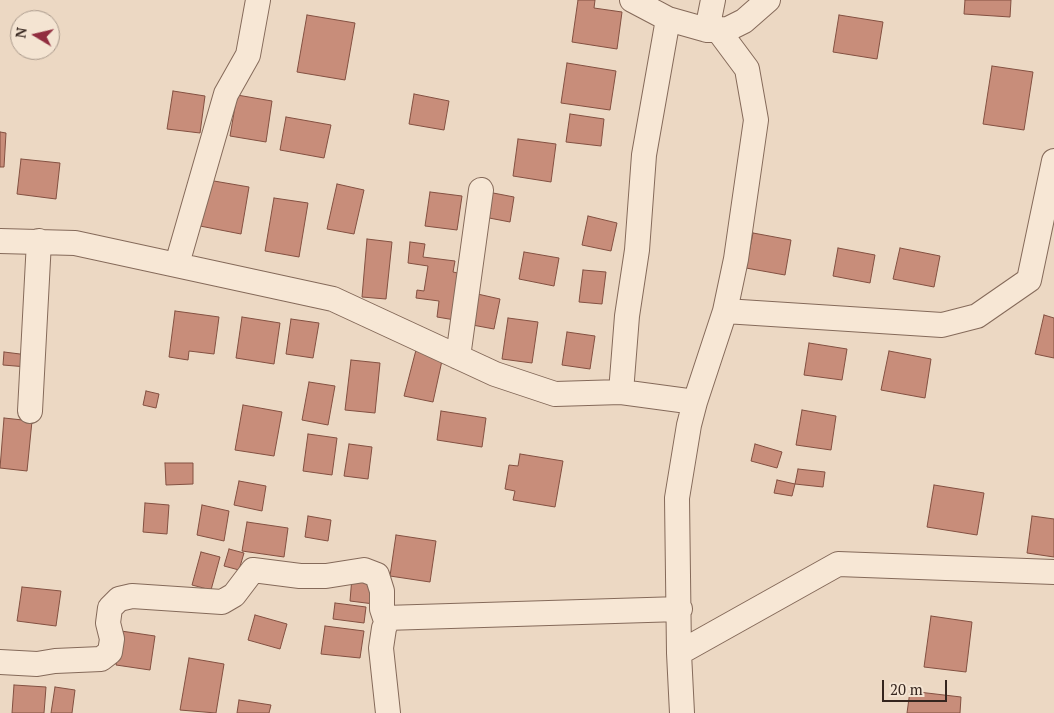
<!DOCTYPE html>
<html>
<head>
<meta charset="utf-8">
<style>
  body { margin:0 }
  #map { position:relative; width:1054px; height:713px; overflow:hidden; background:#ecd8c3; font-family:"PT Serif",serif }
  canvas { display:block }
  .north { position:absolute; left:10px; top:10px; width:50px; height:50px; box-sizing:border-box; background:#f4e4d2; border:1px solid #a8988a; border-radius:50%; rotate:279deg; font-size:14px; font-weight:700; line-height:20px; text-align:center; color:#35251e }
  .north::after { content:''; display:block; margin:auto; width:18px; height:22px; background:#912d3f; clip-path:polygon(50% 0,100% 100%,50% 72%,0 100%) }
  .scale { position:absolute; left:882px; top:680px; width:65px; height:22px; box-sizing:border-box; border:2px solid #35251e; border-top:0; padding-left:6px; font-size:15px; line-height:18px; white-space:nowrap; color:#35251e; -webkit-text-stroke:4px #f4e4d2; paint-order:stroke }
</style>
</head>
<body>
<div id="map">
<canvas width="1054" height="713"></canvas>
<div class="north">N</div>
<div class="scale">20 m</div>
</div>
<script>
const ctx = document.querySelector('canvas').getContext('2d');
ctx.lineJoin = 'round';
function paint(path, color) { ctx.fillStyle = color; ctx.fill(path, 'evenodd'); }
const shape = rows => new Path2D(rows.map(r => 'M' + r).join(''));
function stroke(path, color, width, dash) { ctx.strokeStyle = color; ctx.lineWidth = width; ctx.lineCap = dash ? 'butt' : 'round'; ctx.setLineDash(dash || []); ctx.stroke(path); }
const building = shape([
  [578,0,595,0,594,8,622,12,617,49,572,42,578,0],
  [965,0,1011,0,1010,17,964,14,965,0],
  [307,15,355,23,345,80,297,72,307,15],
  [839,15,883,22,877,59,833,52,839,15],
  [567,63,616,71,610,110,561,103,567,63],
  [992,66,1033,72,1024,130,983,124,992,66],
  [173,91,205,96,200,133,167,129,173,91],
  [414,94,449,101,444,130,409,124,414,94],
  [237,95,272,101,266,142,230,136,237,95],
  [570,114,604,119,601,146,566,142,570,114],
  [286,117,331,125,324,158,280,150,286,117],
  [0,132,6,133,4,167,0,167,0,132],
  [518,139,556,144,551,182,513,176,518,139],
  [21,159,60,163,56,199,17,194,21,159],
  [208,180,249,187,241,234,200,226,208,180],
  [337,184,364,190,354,234,327,229,337,184],
  [430,192,462,196,457,230,425,226,430,192],
  [488,192,514,197,510,222,484,217,488,192],
  [274,198,308,203,299,257,265,251,274,198],
  [588,216,617,223,611,251,582,245,588,216],
  [753,233,791,240,785,275,746,268,753,233],
  [367,239,392,242,386,299,362,297,367,239],
  [410,242,425,244,423,257,455,261,453,272,462,274,455,320,437,317,439,301,416,298,417,290,424,291,428,266,408,263,410,242],
  [838,248,875,255,870,283,833,276,838,248],
  [900,248,940,256,934,287,893,279,900,248],
  [524,252,559,258,554,286,519,279,524,252],
  [583,270,606,272,602,304,579,302,583,270],
  [473,293,500,299,494,329,467,324,473,293],
  [175,311,219,317,214,354,189,351,188,360,169,357,175,311],
  [1044,315,1054,318,1054,358,1035,354,1044,315],
  [242,317,280,323,274,364,236,358,242,317],
  [508,318,538,322,532,363,502,359,508,318],
  [291,319,319,323,313,358,286,354,291,319],
  [567,332,595,336,590,369,562,365,567,332],
  [809,343,847,349,842,380,804,375,809,343],
  [416,350,443,356,433,402,404,396,416,350],
  [889,351,931,359,925,398,881,390,889,351],
  [4,352,28,355,27,367,3,365,4,352],
  [351,360,380,363,375,413,345,410,351,360],
  [309,382,335,386,328,425,302,420,309,382],
  [146,391,159,394,156,408,143,405,146,391],
  [243,405,282,412,274,456,235,450,243,405],
  [802,410,836,416,831,450,796,445,802,410],
  [441,411,486,418,482,447,437,440,441,411],
  [4,418,32,421,27,471,0,468,4,418],
  [308,434,337,438,332,475,303,471,308,434],
  [349,444,372,447,368,479,344,476,349,444],
  [755,444,782,452,777,468,751,461,755,444],
  [520,454,563,461,555,507,513,500,515,491,505,489,509,465,518,466,520,454],
  [165,463,193,463,193,484,166,485,165,463],
  [798,469,825,472,823,487,795,484,798,469],
  [777,480,795,484,792,496,774,493,777,480],
  [239,481,266,486,262,511,234,505,239,481],
  [934,485,984,493,977,535,927,527,934,485],
  [145,503,169,505,167,534,143,532,145,503],
  [202,505,229,511,224,541,197,535,202,505],
  [308,516,331,520,328,541,305,537,308,516],
  [1032,516,1054,519,1054,557,1027,553,1032,516],
  [247,522,288,528,284,557,242,551,247,522],
  [396,535,436,541,430,582,390,576,396,535],
  [229,549,244,553,239,570,224,566,229,549],
  [201,552,220,557,211,590,192,585,201,552],
  [352,577,376,579,374,604,350,601,352,577],
  [22,587,61,591,56,626,17,621,22,587],
  [335,603,366,607,364,623,333,619,335,603],
  [255,615,287,624,280,649,248,640,255,615],
  [931,616,972,622,966,672,924,667,931,616],
  [325,626,364,631,360,658,321,654,325,626],
  [121,631,155,636,150,670,116,665,121,631],
  [189,658,224,664,216,713,180,710,189,658],
  [14,685,46,687,44,713,12,713,14,685],
  [55,687,75,690,72,713,51,713,55,687],
  [910,691,961,697,960,713,907,713,910,691],
  [239,700,271,705,269,713,237,713,239,700]
]);
const minor = shape([
  [632,0,668,19,707,30,728,29,744,21,768,0],
  [707,30,713,0],
  [0,241,75,243,333,299,495,374,555,394,621,392,627,316,637,250,644,155,668,19],
  [177,264,226,94,248,55,258,0],
  [725,311,942,325,977,316,1029,280,1054,161],
  [458,357,481,190],
  [621,392,695,402,689,425,677,498,679,653],
  [695,402,725,311,736,259,756,120,747,69,718,30],
  [30,411,39,241],
  [0,662,37,664,55,661,101,659,110,652,112,639,108,623,110,608,119,599,132,596,222,602,234,595,253,570,300,576,326,576,364,570,377,575,382,591,382,609,385,618,680,609],
  [388,713,381,648,384,628,389,617],
  [682,713,679,653,838,564,1054,572]
]);
paint(building, '#c88d7a');
stroke(building, '#835041', 1);
stroke(minor, '#856a5a', 26);
stroke(minor, '#f7e7d5', 24);
</script>
</body>
</html>
